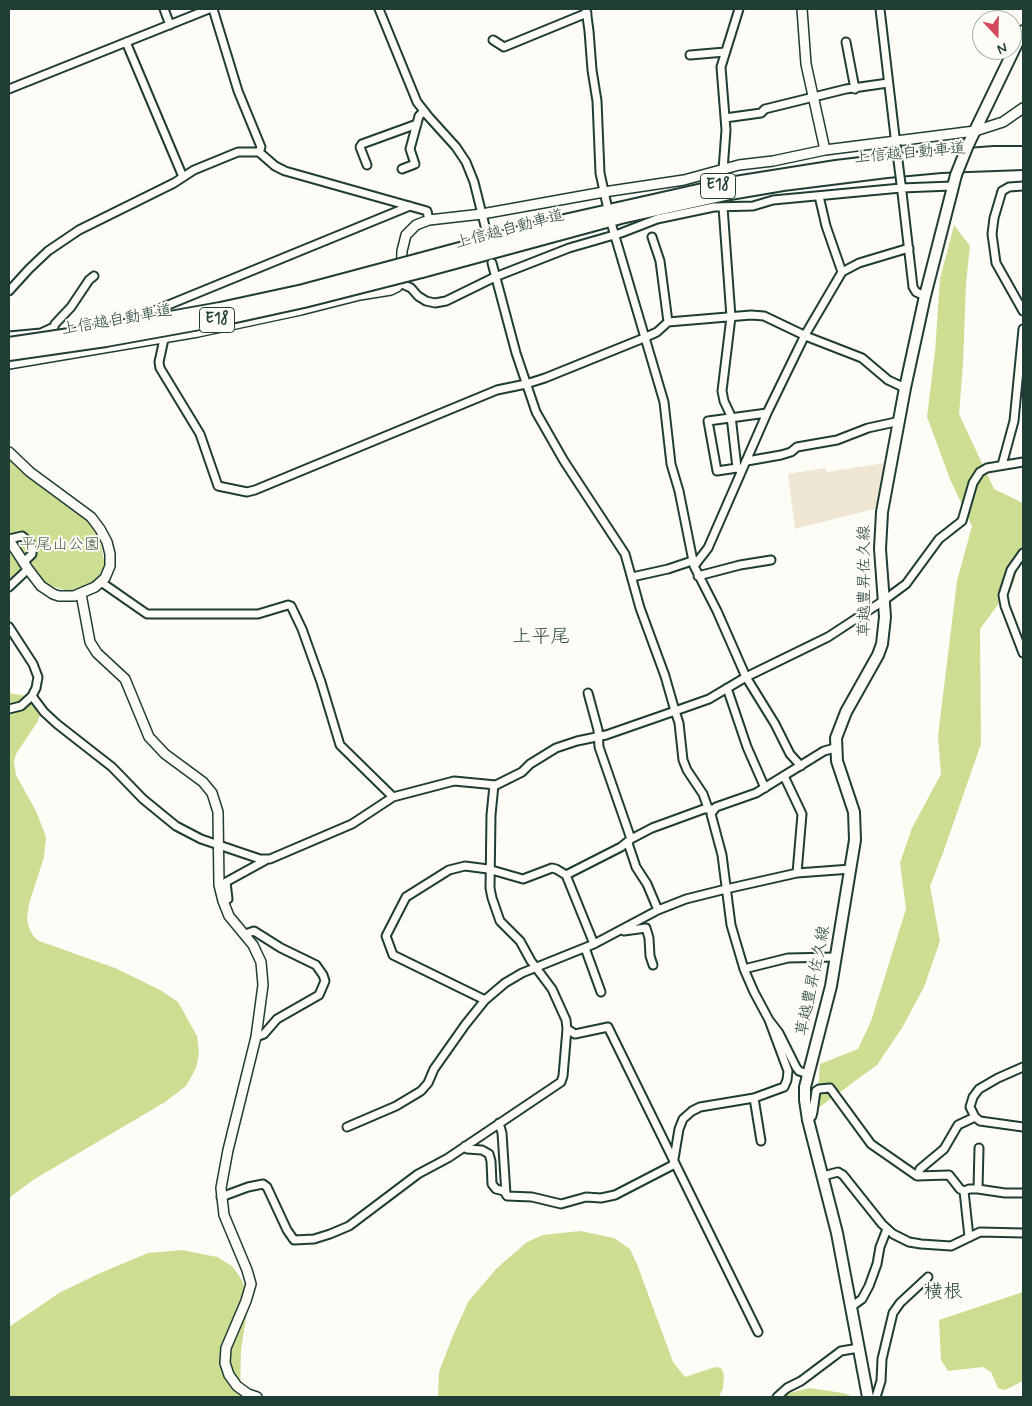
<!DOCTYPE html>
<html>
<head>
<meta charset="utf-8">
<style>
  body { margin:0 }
  #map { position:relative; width:1032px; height:1406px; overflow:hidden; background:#fdfcf7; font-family:Mynerve,sans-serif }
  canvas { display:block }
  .frame { position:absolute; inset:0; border:10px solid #1f3d34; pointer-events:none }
  .north { position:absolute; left:972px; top:10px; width:50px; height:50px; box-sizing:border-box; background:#fdfcf7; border:1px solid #a4b0a9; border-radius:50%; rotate:159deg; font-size:14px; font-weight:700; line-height:20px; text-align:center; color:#1f3d34 }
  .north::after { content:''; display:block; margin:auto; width:18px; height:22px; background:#d1495b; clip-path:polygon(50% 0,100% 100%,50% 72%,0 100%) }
</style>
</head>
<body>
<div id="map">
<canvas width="1032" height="1406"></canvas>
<div class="frame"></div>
<div class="north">N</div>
</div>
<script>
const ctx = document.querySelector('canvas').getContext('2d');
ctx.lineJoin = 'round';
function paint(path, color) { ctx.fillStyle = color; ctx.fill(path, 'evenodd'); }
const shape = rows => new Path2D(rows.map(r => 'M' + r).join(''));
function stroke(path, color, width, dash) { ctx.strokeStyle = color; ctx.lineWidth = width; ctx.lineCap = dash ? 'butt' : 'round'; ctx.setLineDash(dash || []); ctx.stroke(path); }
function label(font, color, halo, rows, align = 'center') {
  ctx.font = font + ' Mynerve,"Klee One",sans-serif'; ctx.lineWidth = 4; ctx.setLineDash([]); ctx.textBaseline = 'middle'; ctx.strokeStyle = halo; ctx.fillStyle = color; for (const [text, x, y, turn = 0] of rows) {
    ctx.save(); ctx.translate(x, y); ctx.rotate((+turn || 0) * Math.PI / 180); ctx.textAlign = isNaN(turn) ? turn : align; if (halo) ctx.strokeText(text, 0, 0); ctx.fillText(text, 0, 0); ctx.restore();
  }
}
const built = shape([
  [885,463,878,508,795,529,788,474,825,468,827,472]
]);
const green = shape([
  [954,225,970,246,966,284,963,363,959,414,994,489,1023,503,1023,554,1013,584,980,629,981,744,943,853,930,886,940,941,924,987,902,1028,877,1065,817,1109,820,1064,858,1049,871,1021,906,909,900,863,912,828,941,774,938,736,957,581,972,526,950,479,927,417,935,352,940,279],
  [9,459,15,466,88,521,100,540,105,566,95,582,71,592,45,584,29,565,9,581],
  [9,693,27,696,41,711,38,721,16,754,14,762,16,775,36,811,46,837,44,857,29,904,27,918,29,928,34,937,39,941,115,968,160,990,178,1002,197,1036,199,1053,196,1068,186,1086,165,1102,33,1180,9,1198],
  [580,1231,614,1238,630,1249,637,1264,673,1362,685,1377,712,1368,718,1367,722,1369,724,1376,723,1388,719,1397,438,1397,439,1372,452,1338,468,1302,497,1268,527,1242,543,1235],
  [182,1250,217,1257,232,1266,240,1277,248,1293,247,1312,241,1349,240,1397,9,1397,9,1327,59,1293,98,1274,148,1253],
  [1023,1292,1023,1381,1005,1390,998,1388,991,1372,983,1367,948,1371,941,1360,939,1320],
  [809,1388,843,1393,855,1397,774,1397]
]);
const minor = shape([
  [164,9,170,25],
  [213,9,238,91,261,147,259,152],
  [379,9,417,102,428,116,456,147,466,162,474,182,486,230],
  [586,9,589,31,592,70,597,101,600,173,607,205],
  [880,9,896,145],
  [493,40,504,47,587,13],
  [126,42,183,177],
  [846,42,855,89],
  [690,55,725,52],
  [9,89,209,9],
  [725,118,761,113,765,109,846,89,888,83],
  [367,165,360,147,362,144,417,124],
  [402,169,415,164,410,149,419,116,424,111],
  [723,170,726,130,721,67,739,9],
  [901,184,913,287,916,292,925,296],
  [1023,186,1009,187,1002,191,994,218,992,234,996,263,1023,311],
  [819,196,826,226,842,272],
  [723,207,731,317,722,391,724,401,731,416,737,468],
  [612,226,664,402,671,464,679,491,694,566,717,611,746,677,775,724,790,754,801,766],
  [652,237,660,261,668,322],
  [492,263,516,353,536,412,564,461,625,554,640,608,665,676,675,711,709,699,746,677,828,637,883,601,906,584,939,539,962,521,973,483,980,472,987,468,1023,462],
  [400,283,411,288,418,296,426,301,435,303,446,301,495,277,569,248,621,233,657,219,714,207,753,206,773,200,901,188,952,186],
  [9,291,29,269,48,251,79,230,174,183,194,170,238,152,259,152,275,166,285,171,427,211,429,220],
  [160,322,156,310,410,206],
  [163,335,164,339,159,362,160,368,200,434,218,486,247,492,255,490,497,390,526,384,545,378,644,338,657,332,668,322,751,315,764,316,808,337,862,358,888,380,905,388],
  [9,336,41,333,54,327,55,324,71,307,89,280,94,276],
  [747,461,781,455,791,452,797,447,837,440,868,428,900,421],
  [1002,465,1014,421,1023,329],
  [740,470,737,468,717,471,708,421,767,413],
  [9,539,22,536,30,543,32,548,32,554,23,563],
  [1023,553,1011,570,1003,595,1005,606,1023,653],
  [694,566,708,548,767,413,805,335,842,272,859,263,909,248],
  [698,576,740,565,771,560],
  [632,577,668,569,692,561],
  [101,582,147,614,258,614,288,605,291,606,302,629,321,682,340,745,393,797],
  [9,587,28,569],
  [9,627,33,664,38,677,36,688,32,696,21,706,9,709],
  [727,688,747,747,765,788],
  [588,693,598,730,599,747,631,839],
  [32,696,44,712,57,724,112,767,143,799,176,826,201,839,260,859,270,859,352,824,393,797,454,781,496,785,522,772,530,764,556,748,577,741,606,735,675,711,679,723,683,760,687,770,703,794,708,808],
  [784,776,802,814,797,873],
  [628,843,636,867,647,884,658,910],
  [566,875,621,847,631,839,652,828,704,809,712,809],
  [223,901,228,899,226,882,266,860],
  [624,931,646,928,649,938,650,956,653,965],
  [245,934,254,931,281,948,316,965,323,975,325,981,319,995,277,1019,264,1034,256,1037],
  [585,948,601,992],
  [744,969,788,958,836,957],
  [485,1000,393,955,386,936,406,897,449,870,465,866,488,869,523,879,552,868,556,869,566,875,594,944],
  [567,1029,575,1034,608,1027,758,1332],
  [1023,1067,998,1078,979,1089,973,1097,970,1107,975,1117,980,1121,1023,1127],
  [808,1074,799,1071,796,1067,779,1033,769,1020,754,992,744,969,731,925,722,855,711,814,716,807,756,793,824,751,835,748],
  [754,1098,761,1141],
  [808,1120,812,1116,813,1112,816,1091,819,1089,830,1088,871,1144,917,1176,949,1175,960,1189,964,1191,969,1237],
  [499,1123,502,1133,506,1194],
  [347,1127,396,1106,421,1091,428,1083,434,1069,465,1025,485,1000,505,983,522,973,594,944,658,910,686,899,726,889,797,873,851,869],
  [465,1146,467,1149,482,1150,489,1154,491,1161,492,1184,496,1189,504,1191,507,1196,532,1197,561,1204,586,1197,601,1198,615,1195,673,1165,679,1129,683,1119,692,1111,700,1107,754,1098,784,1087,787,1080,788,1071,769,1020],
  [823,1176,838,1172,843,1175,882,1224,893,1234,909,1242,921,1244,951,1246,980,1232,1023,1233],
  [917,1176,920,1169,944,1149,958,1125,975,1117],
  [978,1189,979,1148],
  [964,1191,969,1189,978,1189,1005,1193,1023,1193],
  [221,1197,248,1187,263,1184,267,1187,287,1230,294,1240,314,1239,330,1234,349,1226,418,1174,448,1158,561,1082,563,1076,567,1029,566,1020,552,989,531,961,520,941,500,921,492,898,490,888,491,815,494,785],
  [851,1307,862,1299,869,1286,877,1264,880,1247,887,1229],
  [777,1397,787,1388,801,1381,841,1351,859,1348],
  [876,1397,881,1381,882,1359,893,1313,900,1303,928,1277]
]);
const tertiary = shape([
  [802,9,806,64,825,150],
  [9,364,198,332,301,310,360,295,391,290,397,287,401,279,402,251,406,235,416,225,429,220,482,214,604,192,684,180,739,165,773,161,825,150,975,131,1003,122,1023,108],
  [9,452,30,472,91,517,100,529,107,542,110,554,110,566,105,578,95,587,74,596,59,596,53,594,41,586,28,569,9,540],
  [81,594,90,642,97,653,125,679,149,737,165,754,203,782,212,793,218,812,219,885,223,901,229,916,253,945,261,962,263,985,256,1037,228,1150,221,1188,224,1215,247,1270,251,1284,246,1301,226,1348,225,1363,229,1375,237,1386,248,1394,257,1397]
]);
const secondary = shape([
  [968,145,1023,31],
  [868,1397,837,1233,808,1120,805,1100,805,1087,831,986,855,840,854,812,837,761,836,738,846,712,878,655,882,644,885,617,880,549,882,512,905,388,925,296,956,175]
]);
const motorway = shape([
  [419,260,560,222,729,184,836,167,886,161,994,153,1023,153],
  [422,271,621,217,730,193,783,184,887,171,941,166,1023,163]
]);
const minorBridge = shape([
  [896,145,901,184]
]);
const secondaryBridge = shape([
  [956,175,968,145]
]);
const motorwayBridge = shape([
  [9,344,103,330,220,309,303,291,419,260],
  [9,354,106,340,222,319,304,301,422,271]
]);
const shields = [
  [718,186,35],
  [217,320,35]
];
const shieldNames = [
  ["E18",718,186],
  ["E18",217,320]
];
const streetNames = [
  ["上信越自動車道",910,154,-5],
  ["上信越自動車道",510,230,-15],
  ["上信越自動車道",117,321,-10],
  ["草越豊昇佐久線",866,581,-90],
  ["草越豊昇佐久線",814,981,-78]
];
const parkNames = [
  ["平尾山公園",60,546]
];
const quarterNames = [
  ["上平尾",541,638],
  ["横根",943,1293]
];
paint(built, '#efe6d4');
paint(green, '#cdde92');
stroke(minor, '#1f3d34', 11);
stroke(tertiary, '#1f3d34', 12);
stroke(secondary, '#1f3d34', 14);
stroke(motorway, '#1f3d34', 16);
stroke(minor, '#fdfcf7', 7);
stroke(tertiary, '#fdfcf7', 9);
stroke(secondary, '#fdfcf7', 10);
stroke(motorway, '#fdfcf7', 12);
stroke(minorBridge, '#1f3d34', 11, []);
stroke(secondaryBridge, '#1f3d34', 14, []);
stroke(motorwayBridge, '#1f3d34', 16, []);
stroke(minorBridge, '#fdfcf7', 7);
stroke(secondaryBridge, '#fdfcf7', 10);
stroke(motorwayBridge, '#fdfcf7', 12);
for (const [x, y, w] of shields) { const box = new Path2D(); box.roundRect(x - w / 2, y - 12.5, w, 25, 4); ctx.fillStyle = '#fdfcf7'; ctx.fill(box); stroke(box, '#1f3d34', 1); }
label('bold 15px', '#1f3d34', null, shieldNames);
label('16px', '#1f3d34', '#fdfcf7', streetNames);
label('16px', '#425d47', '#fdfcf7', parkNames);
label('19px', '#1f3d34', '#fdfcf7', quarterNames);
</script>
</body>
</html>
